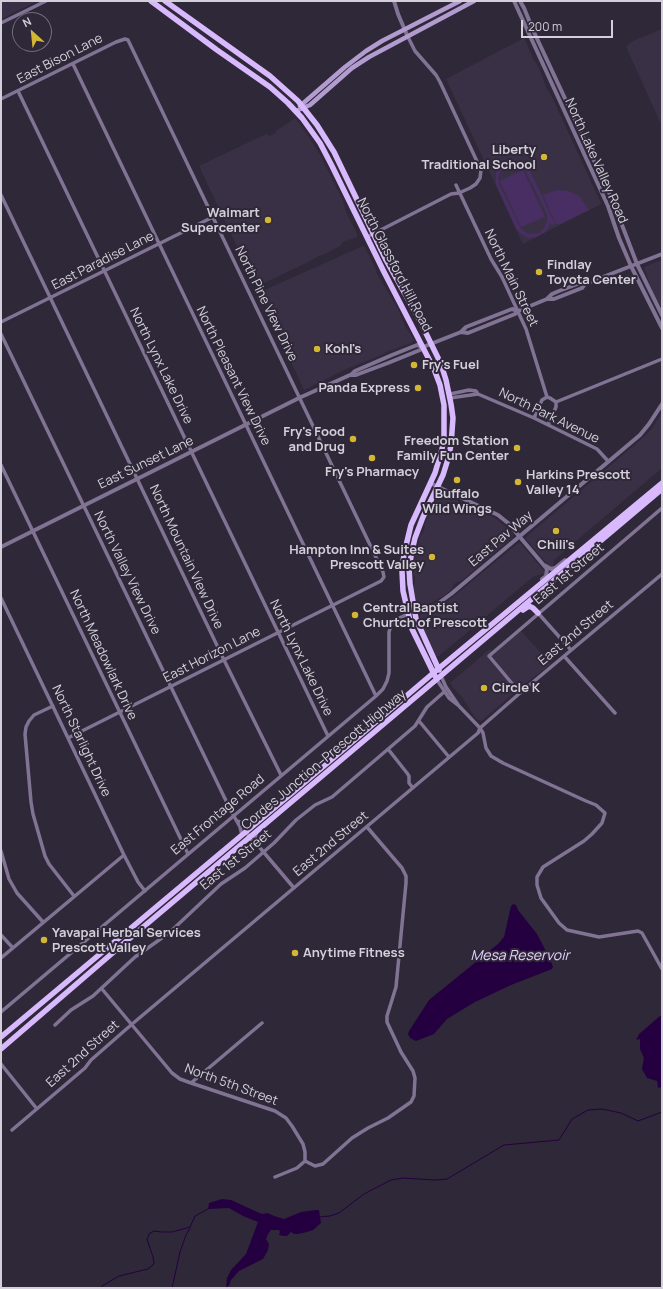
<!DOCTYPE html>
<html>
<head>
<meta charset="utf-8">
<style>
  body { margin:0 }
  #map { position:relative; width:663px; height:1289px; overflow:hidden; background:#2f2838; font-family:Manrope,sans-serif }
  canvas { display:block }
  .frame { position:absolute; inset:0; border:2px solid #d4cfda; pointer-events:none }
  .north { position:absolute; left:12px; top:12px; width:40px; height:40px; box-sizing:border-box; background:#2f2838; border:1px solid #716b79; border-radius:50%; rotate:333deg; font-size:11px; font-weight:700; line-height:16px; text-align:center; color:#d4cfda }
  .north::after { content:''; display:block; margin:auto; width:14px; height:18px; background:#d4b635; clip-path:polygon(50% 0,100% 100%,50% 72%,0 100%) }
  .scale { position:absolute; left:521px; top:20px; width:92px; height:18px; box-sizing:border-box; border:2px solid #d4cfda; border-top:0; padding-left:5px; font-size:12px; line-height:14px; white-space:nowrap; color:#d4cfda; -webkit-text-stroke:3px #2f2838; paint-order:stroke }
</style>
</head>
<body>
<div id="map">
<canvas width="663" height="1289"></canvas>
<div class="frame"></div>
<div class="north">N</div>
<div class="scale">200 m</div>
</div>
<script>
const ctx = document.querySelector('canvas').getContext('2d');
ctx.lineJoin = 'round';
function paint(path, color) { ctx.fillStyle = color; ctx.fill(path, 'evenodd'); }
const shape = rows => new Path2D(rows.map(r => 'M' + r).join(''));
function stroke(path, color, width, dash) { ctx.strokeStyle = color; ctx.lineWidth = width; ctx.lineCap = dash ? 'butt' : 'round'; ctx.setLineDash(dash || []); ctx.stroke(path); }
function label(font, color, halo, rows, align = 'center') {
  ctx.font = font + ' Manrope,sans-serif'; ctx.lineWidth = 4; ctx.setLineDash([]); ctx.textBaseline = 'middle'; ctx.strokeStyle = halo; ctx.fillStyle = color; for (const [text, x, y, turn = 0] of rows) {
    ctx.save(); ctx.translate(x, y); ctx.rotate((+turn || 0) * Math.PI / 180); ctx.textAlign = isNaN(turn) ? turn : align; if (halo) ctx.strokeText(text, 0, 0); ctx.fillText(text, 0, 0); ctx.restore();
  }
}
const built = shape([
  [1,1,37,1,1,19],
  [662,29,662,126,627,49,627,46,633,41],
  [524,38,534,60,539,68,546,87,550,94,551,95,601,203,601,204,523,244,446,79],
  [294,119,296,119,307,134,320,155,343,201,346,212,357,234,357,237,343,242,340,246,325,254,319,256,310,261,256,287,199,166,266,134,269,136,276,133,276,131],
  [363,246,365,248,376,270,376,272,398,309,405,326,414,340,411,343,386,352,384,354,344,370,304,390,285,349,282,337,260,292],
  [662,260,662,309,651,287,644,267],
  [662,412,662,468,555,559,552,567,548,565,526,539,527,536,637,443,652,429],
  [443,494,495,518,504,525,513,534,512,538,461,581,457,582,453,585,452,589,445,595,431,603,421,607,417,604,413,586,415,583,415,577,413,574,414,561,420,536,422,534,425,528,424,525,438,495],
  [520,543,544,571,544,574,534,576,439,656,436,656,424,630,420,620,420,615,443,605,517,544],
  [521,631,551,664,522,686,520,686,513,692,513,694,481,721,476,719,462,697,456,691,450,683,490,649,494,654]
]);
const green = shape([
  [510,161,521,162,529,169,555,224,552,225,550,223,548,228,544,233,536,237,529,238,523,235,516,229,496,184,496,173,499,168,504,163],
  [512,164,521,166,525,170,547,214,547,221,545,227,540,233,533,234,528,234,521,229,499,184,498,178,500,172,505,166],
  [523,170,545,217,521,227,500,181],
  [557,190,568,191,579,196,589,210,560,224,556,224,543,195]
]);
const water = shape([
  [513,904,516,905,518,910,537,934,550,959,553,967,552,969,511,985,475,1002,447,1019,434,1034,429,1036,416,1041,410,1038,408,1034,409,1031,429,1000,498,944,504,937,511,906],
  [660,1016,662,1016,662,1087,658,1088,657,1081,647,1078,642,1069,644,1058,640,1049,640,1039,636,1040,639,1034],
  [222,1199,231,1200,255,1211,262,1214,268,1213,274,1216,284,1219,301,1212,316,1210,319,1210,321,1223,313,1230,307,1232,298,1234,294,1234,291,1232,287,1236,284,1236,279,1235,280,1232,279,1230,271,1230,268,1234,266,1239,269,1244,268,1250,263,1259,239,1271,231,1280,229,1286,226,1287,227,1278,231,1270,246,1254,258,1222,243,1216,229,1208,208,1209,209,1203]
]);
const stream = shape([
  [319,1217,330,1216,339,1213,364,1194,391,1180,403,1178,435,1180,447,1179,504,1145,559,1140,572,1119,588,1110,602,1109,621,1113,638,1121,662,1112],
  [101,1288,102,1286,119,1276,148,1269,154,1264,153,1257,147,1239,150,1233,154,1231,162,1232,172,1232,190,1227,195,1216,208,1209],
  [172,1288,180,1252,186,1235,190,1228]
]);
const minor = shape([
  [1,23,46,1],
  [73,64,376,696],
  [18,91,328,736],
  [1,99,116,42,125,39,128,40,383,572,384,577,381,581,68,738],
  [456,185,491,259,502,277,526,329,547,397],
  [1,195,224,660,281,775],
  [367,237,451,194,459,193,470,188,476,184,480,178,481,170,440,82,436,75,415,51,407,35],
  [1,322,213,217],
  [1,334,171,687,230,809,240,827,242,835],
  [450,394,469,390,476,391,478,394,534,418,597,449,608,461],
  [450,398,478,394],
  [556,402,662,359],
  [534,418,542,400,547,397,550,398,556,402,556,407,548,425],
  [1,465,188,854],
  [1,598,124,855,138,882,145,891],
  [538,613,571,650],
  [564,656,615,713],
  [441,676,446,687,459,706,480,728,483,733,486,748,491,756,503,763,586,801,596,805,605,813,602,823,592,834,584,841,543,867,537,877,537,885,541,898,559,923,567,930,599,937,638,931,642,933,662,969],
  [437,680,449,698,458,705],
  [520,693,489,656,662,508],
  [53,706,34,715,29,721,26,727,25,734,31,802,33,814,45,856,49,864,74,896],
  [419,721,449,757],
  [388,749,407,773,409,776,409,783,413,788],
  [237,821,240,822,247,831,249,838,261,849,294,888],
  [257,832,255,837,258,844],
  [1,851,9,879,17,893,43,922],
  [1,935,13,948],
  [1,958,124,855],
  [102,989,172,1073,180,1079,191,1083,275,1111,286,1118,292,1126,303,1144,305,1152,305,1161,297,1168,275,1177],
  [1,1012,376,696,383,689,387,681,389,673,389,632,391,626,395,620,408,614],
  [55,1025,71,1010,93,996,135,957,169,933,221,884,245,868,274,843,296,820,315,805,332,797,415,726,427,707,444,692],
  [1,1064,37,1109],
  [191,1083,262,1023],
  [12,1130,85,1068,91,1060,131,1025,478,733,480,728,520,693,662,574],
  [305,1161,315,1166,323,1164,352,1138,368,1128,388,1118,411,1102,414,1096,415,1078,413,1071,401,1052,387,1022,387,1016,396,987,406,883,406,876,402,868,367,827]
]);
const tertiary = shape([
  [394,1,398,14,407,35],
  [514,1,608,206,619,238,631,266,662,328],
  [520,1,524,8,533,30,612,199,637,264,662,315],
  [547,299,552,294,559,291,580,283,585,284],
  [518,311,512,309,466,327,461,332,468,333,515,314,518,311,547,299,554,299,582,288,585,284,662,254],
  [351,375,355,371,392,355,417,345,423,347],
  [430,483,498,515,508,523,547,569,546,576,542,579],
  [1,547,299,398,350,375,356,375,388,363,420,350,423,347,461,332],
  [544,565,551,569,555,568,565,560],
  [414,612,423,610,436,605,451,594,640,435,649,424,662,404]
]);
const secondary = shape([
  [300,106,345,67,366,51,382,41,460,1],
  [296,111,310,105,352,68,369,57,474,1]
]);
const primary = shape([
  [151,1,217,50,270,87,288,103,302,118,320,143,332,166,384,272,434,369,440,385,444,405,444,438,442,449,435,473,411,525,404,554,402,571,403,591,412,629,435,676],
  [165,1,270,76,298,101,317,125,334,152,386,260,418,317,441,364,446,380,451,404,453,418,451,445,448,459,443,475,423,517,415,538,412,551,409,568,410,584,416,619,439,670],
  [523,610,529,606,533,608,538,613],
  [1,1037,291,794,438,669,662,483],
  [1,1049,116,950,662,489]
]);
const markers = [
  [544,157,4,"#d4b635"],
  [268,220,4,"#d4b635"],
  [539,272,4,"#d4b635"],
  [317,349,4,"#d4b635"],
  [414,365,4,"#d4b635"],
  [418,388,4,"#d4b635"],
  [353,439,4,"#d4b635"],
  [517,448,4,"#d4b635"],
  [372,458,4,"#d4b635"],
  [457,480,4,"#d4b635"],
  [518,482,4,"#d4b635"],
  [556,531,4,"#d4b635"],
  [432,557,4,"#d4b635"],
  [355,615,4,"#d4b635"],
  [484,688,4,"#d4b635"],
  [44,940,4,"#d4b635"],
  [295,953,4,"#d4b635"]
];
const streetNames = [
  ["East Bison Lane",60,59,-27],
  ["North Lake Valley Road",596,161,66],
  ["East Paradise Lane",103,261,-27],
  ["North Glassford Hill Road",394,265,63],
  ["North Main Street",511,278,64],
  ["North Pine View Drive",266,304,64],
  ["North Lynx Lake Drive",161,366,64],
  ["North Pleasant View Drive",233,376,64],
  ["North Park Avenue",549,416,26],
  ["East Sunset Lane",146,463,-26],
  ["East Pav Way",501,539,-40],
  ["North Mountain View Drive",186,557,65],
  ["North Valley View Drive",127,573,64],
  ["East 1st Street",569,574,-40],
  ["East 2nd Street",576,633,-40],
  ["North Meadowlark Drive",103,655,65],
  ["East Horizon Lane",212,655,-27],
  ["North Lynx Lake Drive",301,658,64],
  ["North Starlight Drive",81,741,65],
  ["Cordes Junction–Prescott Highway",324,760,-40],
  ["East Frontage Road",218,815,-40],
  ["East 2nd Street",331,844,-40],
  ["East 1st Street",236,860,-39],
  ["East 2nd Street",83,1054,-42],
  ["North 5th Street",231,1085,20]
];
const poiNames = [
  ["Liberty",536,150,"right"],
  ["Traditional School",536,165,"right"],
  ["Walmart",260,213,"right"],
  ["Supercenter",260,228,"right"],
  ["Findlay",547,265],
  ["Toyota Center",547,280],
  ["Kohl's",325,349],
  ["Fry's Fuel",422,365],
  ["Panda Express",410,388,"right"],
  ["Fry's Food",345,432,"right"],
  ["and Drug",345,447,"right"],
  ["Freedom Station",509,441,"right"],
  ["Family Fun Center",509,456,"right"],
  ["Fry's Pharmacy",372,472,"center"],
  ["Harkins Prescott",526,475],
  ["Valley 14",526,490],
  ["Buffalo",457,494,"center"],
  ["Wild Wings",457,509,"center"],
  ["Chili's",556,545,"center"],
  ["Hampton Inn & Suites",424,550,"right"],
  ["Prescott Valley",424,565,"right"],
  ["Central Baptist",363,608],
  ["Churtch of Prescott",363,623],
  ["Circle K",492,688],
  ["Yavapai Herbal Services",52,933],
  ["Prescott Valley",52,948],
  ["Anytime Fitness",303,953]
];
const waterNames = [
  ["Mesa Reservoir",520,956]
];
paint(built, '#3a3046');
paint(green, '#492e64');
paint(water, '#240040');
stroke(stream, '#240040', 1);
stroke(minor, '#817393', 3.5);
stroke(tertiary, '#817393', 4);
stroke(secondary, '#b29bcf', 4.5);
stroke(primary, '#d8b9fd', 5.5);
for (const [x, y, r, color] of markers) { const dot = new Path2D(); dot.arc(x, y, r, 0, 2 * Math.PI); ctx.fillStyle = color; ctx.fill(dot); stroke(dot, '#2f2838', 1.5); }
label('13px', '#d4cfda', '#2f2838', streetNames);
label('bold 13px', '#d4cfda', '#2f2838', poiNames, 'left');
label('italic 14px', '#e4d3fb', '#2f2838', waterNames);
</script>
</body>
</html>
